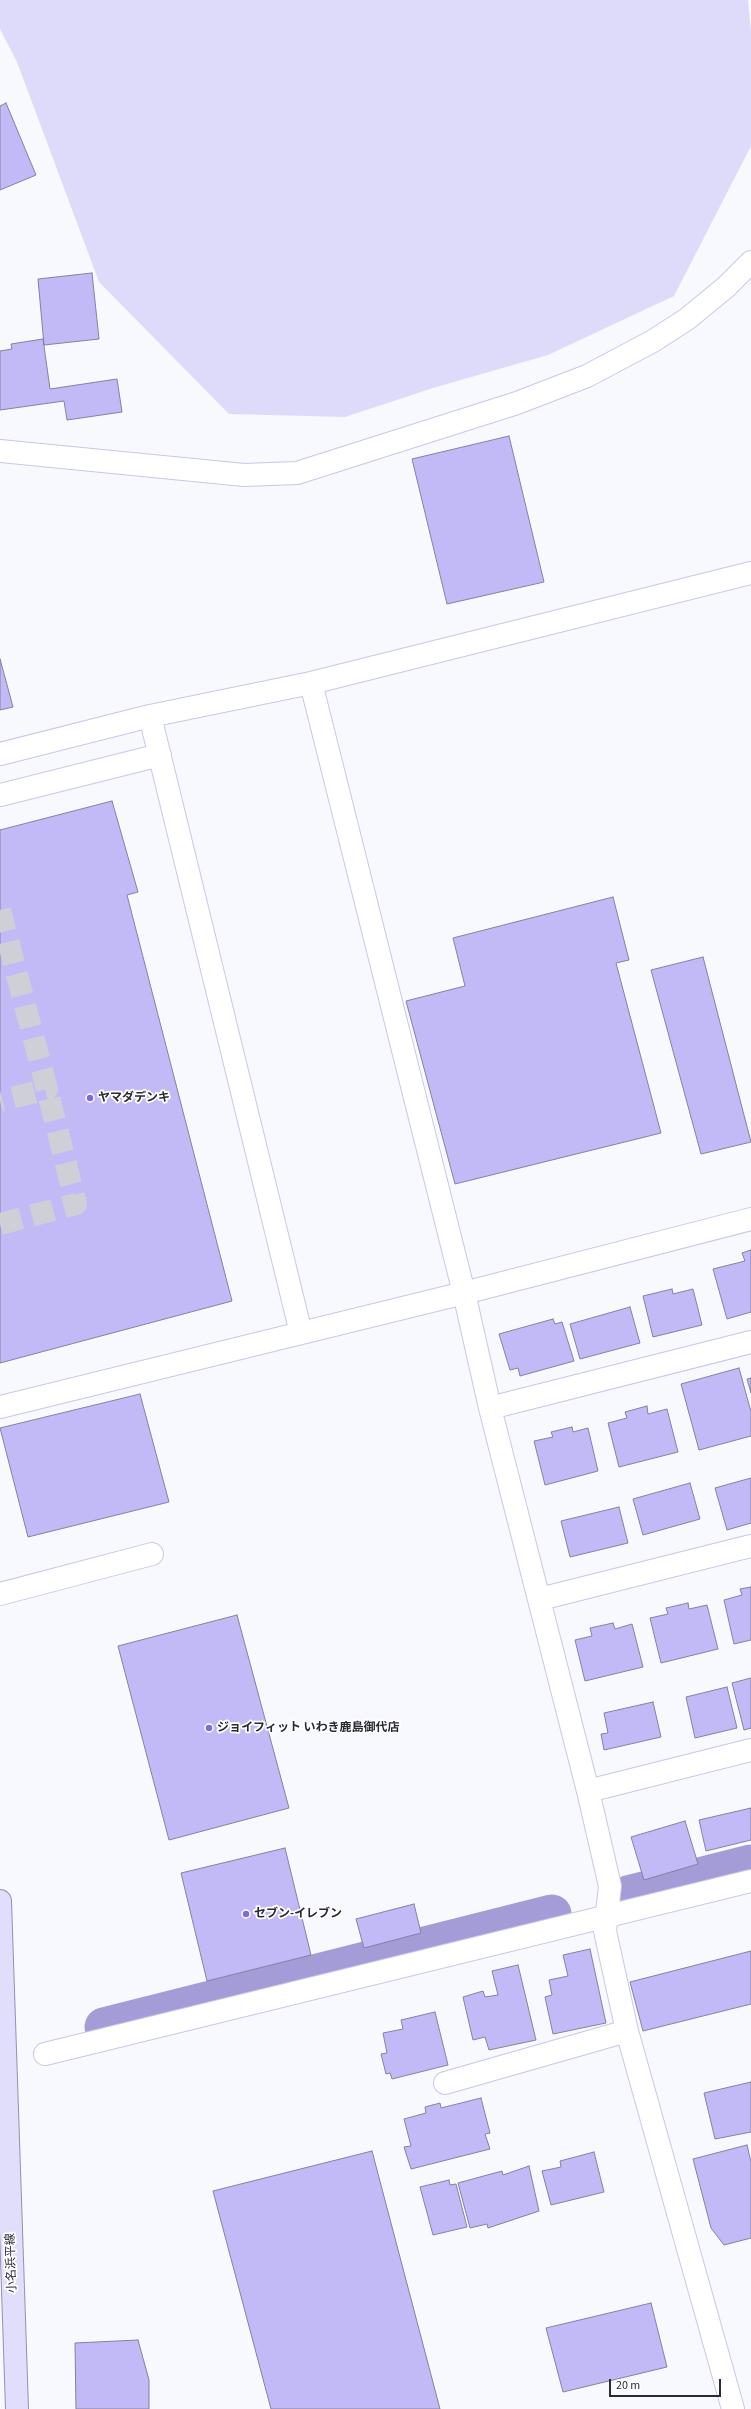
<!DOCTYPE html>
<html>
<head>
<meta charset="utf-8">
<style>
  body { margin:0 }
  #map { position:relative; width:751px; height:2409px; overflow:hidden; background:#f8f8ff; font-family:"Source Sans 3",sans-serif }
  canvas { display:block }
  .scale { position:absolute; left:609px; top:2379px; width:112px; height:18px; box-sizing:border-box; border:2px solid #2a2937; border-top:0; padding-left:5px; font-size:12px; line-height:14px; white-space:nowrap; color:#2a2937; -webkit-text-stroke:3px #fff; paint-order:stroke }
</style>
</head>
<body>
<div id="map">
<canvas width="751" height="2409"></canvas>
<div class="scale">20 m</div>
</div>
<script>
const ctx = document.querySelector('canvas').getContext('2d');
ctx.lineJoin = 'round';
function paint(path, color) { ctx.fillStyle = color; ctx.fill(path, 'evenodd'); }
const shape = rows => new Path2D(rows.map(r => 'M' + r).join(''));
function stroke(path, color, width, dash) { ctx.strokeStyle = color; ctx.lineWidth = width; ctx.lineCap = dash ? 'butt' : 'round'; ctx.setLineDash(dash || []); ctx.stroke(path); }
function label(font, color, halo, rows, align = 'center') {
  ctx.font = font + ' "Source Sans 3","Noto Sans JP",sans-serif'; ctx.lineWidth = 3.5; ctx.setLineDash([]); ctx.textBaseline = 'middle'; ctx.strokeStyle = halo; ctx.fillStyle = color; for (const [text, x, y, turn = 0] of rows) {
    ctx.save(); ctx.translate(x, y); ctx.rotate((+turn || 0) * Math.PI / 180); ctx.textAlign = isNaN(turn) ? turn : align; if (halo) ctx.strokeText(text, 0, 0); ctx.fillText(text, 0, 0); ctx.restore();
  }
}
const green = shape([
  [0,0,748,0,751,33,751,146,674,296,548,355,433,388,345,417,229,414,99,282,17,62,0,29]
]);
const canal = shape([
  [628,1895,751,1864],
  [104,2027,552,1914]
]);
const building = shape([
  [6,103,36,175,0,190,0,106,6,103],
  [92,273,99,339,44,345,38,279,92,273],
  [43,339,50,389,117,379,122,412,67,420,64,401,0,410,0,351,12,349,11,344,43,339],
  [509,436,544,582,447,604,412,459,509,436],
  [0,659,13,707,0,710,0,659],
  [112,801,138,892,127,895,232,1301,0,1363,0,830,112,801],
  [613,897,629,960,616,963,661,1133,455,1184,406,1001,465,986,453,938,613,897],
  [703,957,751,1142,701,1154,651,970,703,957],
  [751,1250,751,1312,727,1319,713,1269,745,1261,742,1253,751,1250],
  [672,1289,673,1294,693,1289,702,1325,653,1337,643,1296,672,1289],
  [630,1307,640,1343,580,1359,570,1324,630,1307],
  [553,1319,555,1324,562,1322,574,1361,520,1376,518,1368,510,1370,499,1334,553,1319],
  [739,1368,751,1412,751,1436,699,1450,681,1384,739,1368],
  [751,1378,751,1393,747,1379,751,1378],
  [140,1394,169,1502,28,1537,0,1428,140,1394],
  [647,1406,648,1414,667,1409,678,1452,619,1467,608,1423,627,1418,625,1412,647,1406],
  [572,1427,573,1432,588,1428,598,1471,545,1485,534,1441,553,1437,551,1432,572,1427],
  [751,1478,751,1523,727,1530,715,1488,751,1478],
  [690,1483,700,1519,643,1535,633,1499,690,1483],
  [619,1507,628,1543,570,1557,561,1521,619,1507],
  [751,1587,751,1640,734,1644,724,1600,742,1595,740,1589,751,1587],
  [688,1603,689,1609,707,1605,718,1649,661,1663,650,1618,668,1614,666,1608,688,1603],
  [237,1615,289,1808,169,1840,118,1646,237,1615],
  [613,1623,615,1629,632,1624,643,1667,585,1681,575,1640,592,1636,590,1628,613,1623],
  [751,1678,751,1728,744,1730,732,1683,751,1678],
  [727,1687,737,1728,695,1738,686,1697,727,1687],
  [653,1702,661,1737,604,1750,601,1734,608,1733,604,1713,653,1702],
  [751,1808,751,1840,706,1851,699,1820,751,1808],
  [685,1821,698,1864,644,1880,631,1837,685,1821],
  [285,1848,311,1955,207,1981,181,1873,285,1848],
  [414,1904,421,1933,364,1948,356,1919,414,1904],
  [590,1949,606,2023,553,2034,545,1997,552,1995,549,1980,568,1976,563,1955,590,1949],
  [751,1951,751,2004,643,2031,630,1982,751,1951],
  [518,1965,536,2040,489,2050,485,2037,473,2040,463,1997,483,1991,485,1997,498,1995,492,1971,518,1965],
  [435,2012,448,2065,392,2079,390,2073,386,2074,381,2054,387,2053,383,2033,403,2029,401,2020,435,2012],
  [751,2082,751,2132,715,2139,704,2093,751,2082],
  [481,2098,490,2133,485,2134,490,2149,411,2169,404,2147,411,2146,404,2119,426,2113,425,2107,440,2103,441,2108,481,2098],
  [747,2145,751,2162,751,2238,724,2245,711,2228,693,2159,747,2145],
  [372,2151,440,2409,271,2409,213,2191,372,2151],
  [594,2152,604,2192,551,2205,542,2171,561,2167,560,2161,594,2152],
  [529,2166,539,2211,488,2228,487,2224,470,2228,458,2183,502,2171,503,2175,529,2166],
  [449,2180,450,2185,456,2184,467,2227,433,2235,420,2187,449,2180],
  [651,2303,667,2367,563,2392,546,2328,651,2303],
  [138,2340,149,2380,149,2409,76,2409,75,2343,138,2340]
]);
const minorTunnel = shape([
  [0,910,47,1089,0,1101],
  [0,1224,76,1204,47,1089]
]);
const minor = shape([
  [0,451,244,475,297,473,517,403,587,376,653,341,687,319,726,287,751,262],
  [311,683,464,1293,490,1408,588,1791,610,1886,605,1931,627,2031,733,2409],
  [150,716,301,1333],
  [0,754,150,716,311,683,751,573],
  [0,795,160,755],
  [0,1407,464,1293,751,1219],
  [490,1408,751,1342],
  [0,1594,152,1554],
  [540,1599,751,1546],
  [588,1791,751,1750],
  [45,2054,751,1881],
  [445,2083,627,2031]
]);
const major = shape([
  [0,1901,17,2409]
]);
const markers = [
  [90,1098,4,"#8267e2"],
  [209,1728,4,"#8267e2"],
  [246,1914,4,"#8267e2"]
];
const poiNames = [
  ["ヤマダデンキ",98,1098],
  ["ジョイフィット いわき鹿島御代店",217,1728],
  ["セブン-イレブン",254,1914]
];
const streetNames = [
  ["小名浜平線",12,2263,-92]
];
paint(green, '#dedbfa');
stroke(canal, '#a49cd7', 39);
paint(building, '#c2baf7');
stroke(building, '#8480a1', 1);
stroke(minorTunnel, '#cfcfd7', 22, [22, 11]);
stroke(minor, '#cac6ea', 24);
stroke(major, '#9490b6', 24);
stroke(minor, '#fff', 22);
stroke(major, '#e1defc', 22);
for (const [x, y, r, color] of markers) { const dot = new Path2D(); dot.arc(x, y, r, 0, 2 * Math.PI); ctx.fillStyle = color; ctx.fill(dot); stroke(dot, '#fff', 1.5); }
label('bold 12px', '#2a2937', '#fff', poiNames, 'left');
label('12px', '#2a2937', '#fff', streetNames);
</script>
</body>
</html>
